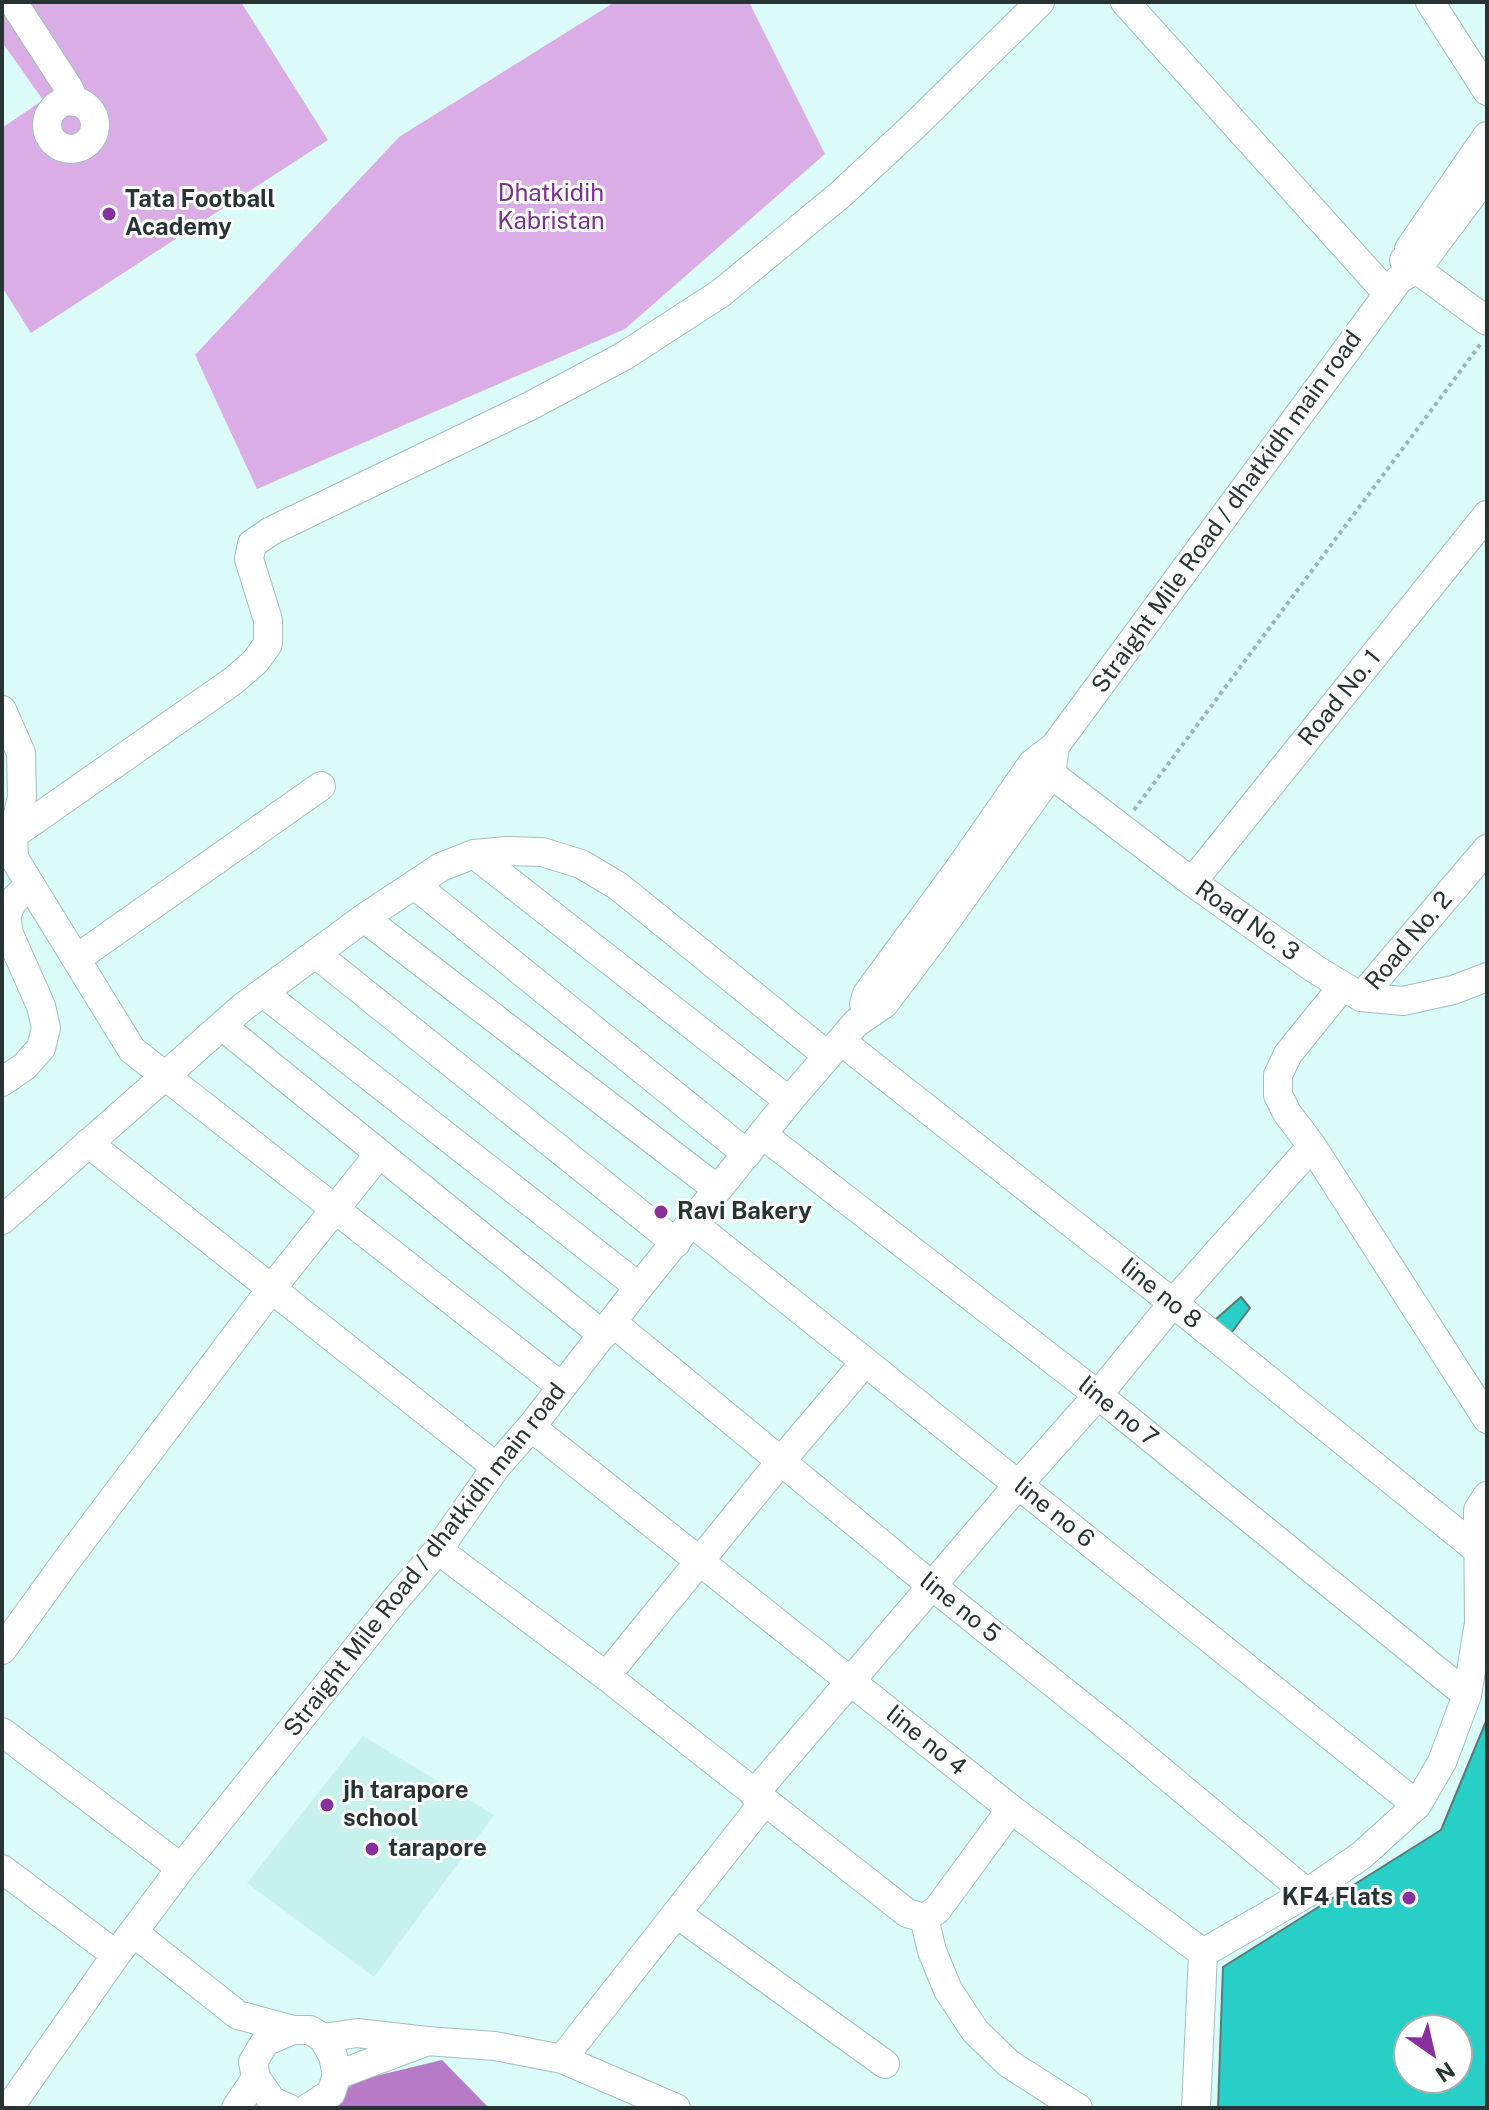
<!DOCTYPE html>
<html>
<head>
<meta charset="utf-8">
<style>
  body { margin:0 }
  #map { position:relative; width:1489px; height:2110px; overflow:hidden; background:#dafbf8; font-family:"Public Sans",sans-serif }
  canvas { display:block }
  .frame { position:absolute; inset:0; border:4px solid #273433; pointer-events:none }
  .north { position:absolute; left:1393px; top:2014px; width:80px; height:80px; box-sizing:border-box; background:#fff; border:2px solid #a9aead; border-radius:50%; rotate:146deg; font-size:22px; font-weight:700; line-height:32px; text-align:center; color:#273433 }
  .north::after { content:''; display:block; margin:auto; width:28px; height:36px; background:#87309d; clip-path:polygon(50% 0,100% 100%,50% 72%,0 100%) }
</style>
</head>
<body>
<div id="map">
<canvas width="1489" height="2110"></canvas>
<div class="frame"></div>
<div class="north">N</div>
</div>
<script>
const ctx = document.querySelector('canvas').getContext('2d');
ctx.lineJoin = 'round';
function paint(path, color) { ctx.fillStyle = color; ctx.fill(path, 'evenodd'); }
const shape = rows => new Path2D(rows.map(r => 'M' + r).join(''));
function stroke(path, color, width, dash) { ctx.strokeStyle = color; ctx.lineWidth = width; ctx.lineCap = dash ? 'butt' : 'round'; ctx.setLineDash(dash || []); ctx.stroke(path); }
function label(font, color, halo, rows, align = 'center') {
  ctx.font = font + ' "Public Sans",sans-serif'; ctx.lineWidth = 6; ctx.setLineDash([]); ctx.textBaseline = 'middle'; ctx.strokeStyle = halo; ctx.fillStyle = color; for (const [text, x, y, turn = 0] of rows) {
    ctx.save(); ctx.translate(x, y); ctx.rotate((+turn || 0) * Math.PI / 180); ctx.textAlign = isNaN(turn) ? turn : align; if (halo) ctx.strokeText(text, 0, 0); ctx.fillText(text, 0, 0); ctx.restore();
  }
}
const built = shape([
  [363,1736,494,1815,374,1977,247,1883]
]);
const green = shape([
  [2,2,241,2,328,140,31,333,2,287,2,128,43,100,2,42],
  [615,2,749,2,825,154,625,329,257,489,195,355,399,137]
]);
const water = shape([
  [442,2060,489,2108,321,2108,359,2080]
]);
const building = shape([
  [1241,1297,1250,1308,1226,1340,1208,1326,1241,1297],
  [1487,1719,1487,2108,1218,2108,1223,1967,1441,1830,1487,1719],
  [1409,2030,1457,2030,1457,2078,1409,2078,1409,2030]
]);
const path = shape([
  [1134,810,1482,342]
]);
const minor = shape([
  [13,2,68,87,75,102],
  [1125,2,1388,294],
  [1430,2,1487,91],
  '47 125a24 24 0 1 1 48 0a24 24 0 1 1-48 0Z',
  [1409,249,1487,136],
  [1404,260,1487,321],
  [2,710,21,753,22,797,13,835,14,858,132,1050,562,1387],
  [1036,766,1051,774,1192,882,1315,969,1361,997,1403,1001,1453,990,1487,977],
  [13,835,233,681,255,662,268,644,268,620,249,559,252,544,271,531,530,406,624,356,721,293,841,194,917,123,1040,2],
  [474,854,789,1101],
  [1192,882,1487,515],
  [415,885,747,1154],
  [364,918,717,1189],
  [316,954,676,1243],
  [76,959,321,786],
  [263,993,639,1287],
  [1361,997,1487,849],
  [864,1004,867,994,959,869,1032,764,1055,746,1399,279,1416,270,1487,175],
  [222,1026,603,1335],
  [841,1041,1173,1303,1478,1550],
  [2,1082,25,1066,41,1048,46,1028,41,1006,9,934,6,916,13,901,30,884],
  [763,1135,1098,1395,1467,1695],
  [88,1143,496,1467],
  [1312,1146,1287,1113,1278,1095,1278,1075,1288,1054,1343,986],
  [2,1220,243,1007,364,918,441,867,474,854,507,851,542,852,581,864,618,886,828,1056],
  [691,1222,1417,1805],
  [612,1322,931,1585,1118,1735,1307,1893],
  [531,1427,1011,1809,1203,1953,1196,2108],
  [438,1550,606,1676,907,1913,924,1918,937,1910,1011,1809],
  [2,1650,67,1560,272,1288,379,1154],
  [606,1676,781,1461,865,1362],
  [2,1732,181,1868],
  [754,1794,1018,1485,1098,1395,1173,1303,1312,1146,1487,1419],
  [2,1869,116,1955],
  [677,1914,885,2064],
  [924,1918,932,1951,948,1990,975,2031,1008,2063,1078,2108],
  [133,1932,238,2015,293,2030,310,2030,323,2038,333,2056,337,2075,331,2093,308,2108],
  [1203,1953,1307,1893,1362,1855,1417,1805,1442,1762,1467,1695,1479,1623,1478,1510,1487,1496],
  [323,2038,357,2033,427,2041,495,2046,562,2059,676,2108],
  [562,2059,764,1802],
  [337,2075,423,2043],
  [9,2108,116,1955,181,1868,396,1599,438,1550,496,1467,531,1427,639,1287,789,1101,856,1023,884,1004,934,938,1051,774,1055,746],
  [236,2108,256,2078],
  [288,2108,272,2101,256,2078,253,2062,265,2042,293,2030]
]);
const markers = [
  [109,214,8,"#87309d"],
  [661,1212,8,"#87309d"],
  [327,1805,8,"#87309d"],
  [372,1849,8,"#87309d"],
  [1409,1898,8,"#87309d"]
];
const parkNames = [
  ["Dhatkidih",551,194],
  ["Kabristan",551,222]
];
const poiNames = [
  ["Tata Football",125,200],
  ["Academy",125,228],
  ["Ravi Bakery",677,1212],
  ["jh tarapore",343,1791],
  ["school",343,1819],
  ["tarapore",388,1849],
  ["KF4 Flats",1393,1898,"right"]
];
const streetNames = [
  ["Straight Mile Road / dhatkidh main road",1227,512,-54],
  ["Road No. 1",1340,698,-51],
  ["Road No. 3",1247,921,35],
  ["Road No. 2",1409,941,-50],
  ["line no 8",1161,1294,39],
  ["line no 7",1118,1412,39],
  ["line no 6",1054,1513,39],
  ["Straight Mile Road / dhatkidh main road",425,1560,-52],
  ["line no 5",960,1608,39],
  ["line no 4",926,1741,39]
];
paint(built, '#c7f1ed');
paint(green, '#dbade7');
paint(water, '#b67ac6');
paint(building, '#27cfc7');
stroke(building, '#5b7977', 2);
stroke(minor, '#a0c0bd', 30);
stroke(path, '#9cb6b4', 4, [4, 4]);
stroke(minor, '#fff', 28);
for (const [x, y, r, color] of markers) { const dot = new Path2D(); dot.arc(x, y, r, 0, 2 * Math.PI); ctx.fillStyle = color; ctx.fill(dot); stroke(dot, '#fff', 3); }
label('24px', '#7a318d', '#fff', parkNames);
label('bold 24px', '#273433', '#fff', poiNames, 'left');
label('24px', '#273433', '#fff', streetNames);
</script>
</body>
</html>
